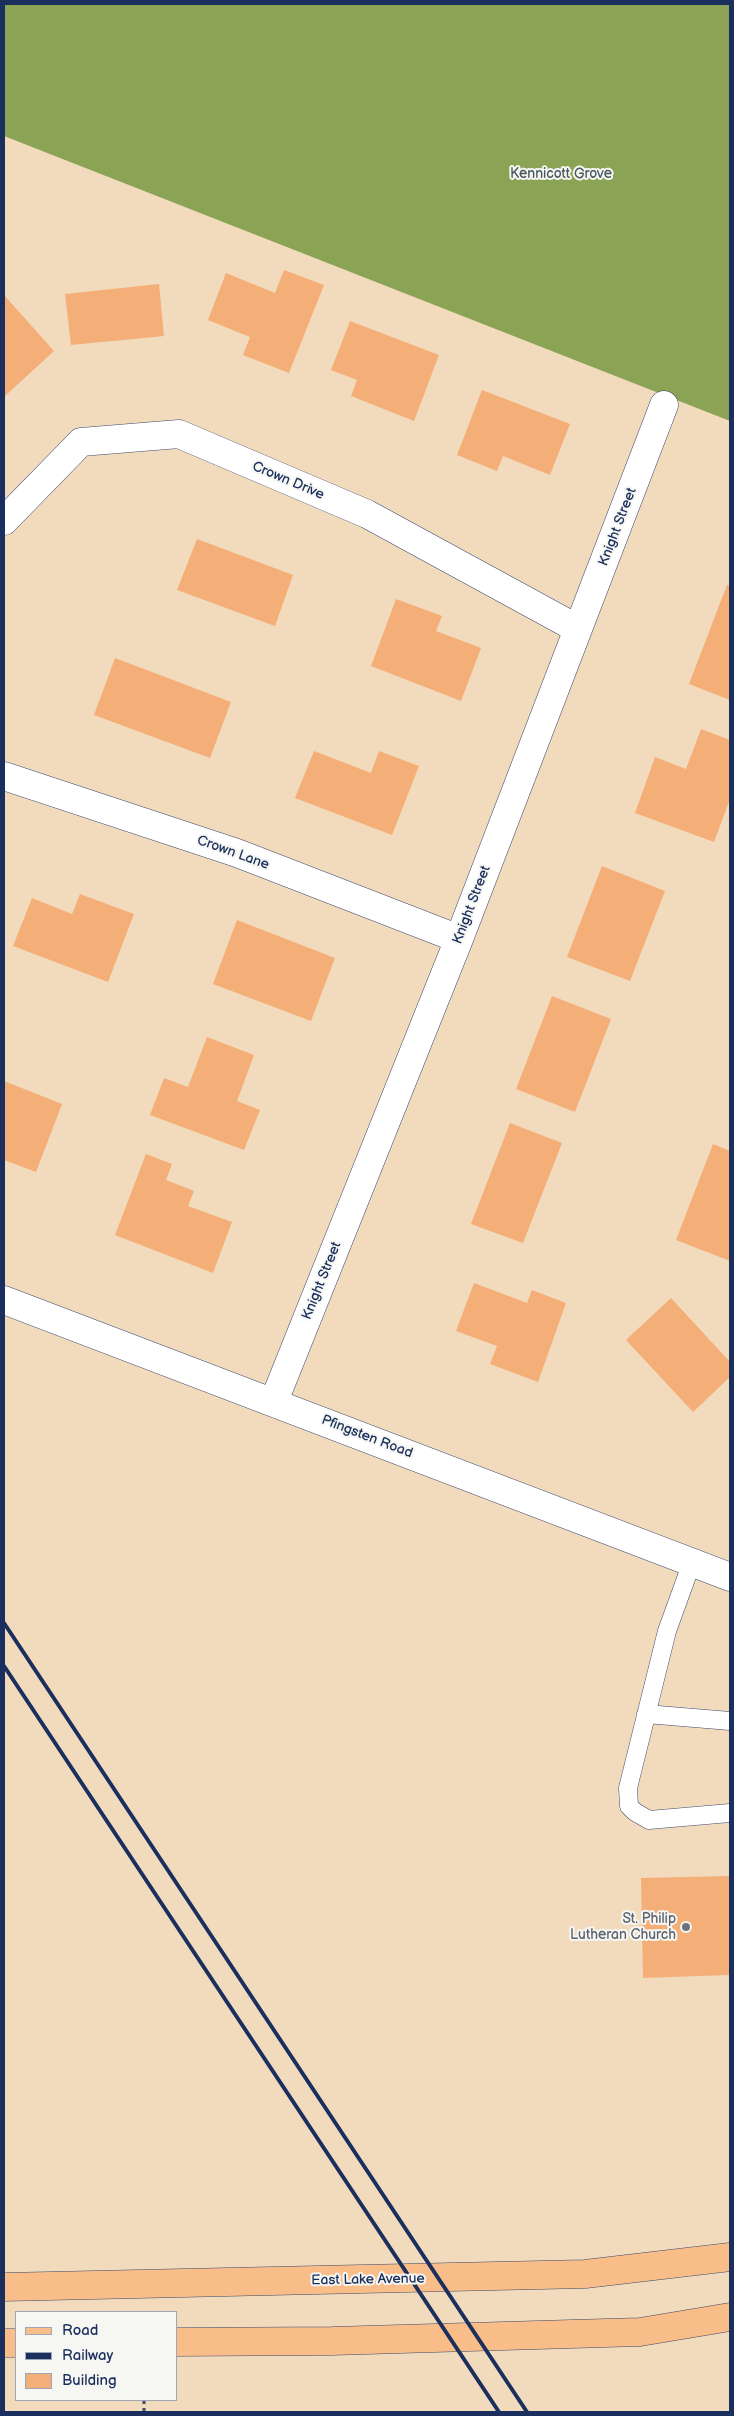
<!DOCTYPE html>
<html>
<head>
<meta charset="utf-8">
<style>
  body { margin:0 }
  #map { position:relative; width:734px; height:2416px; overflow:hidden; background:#f2dbbc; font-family:"Balsamiq Sans",sans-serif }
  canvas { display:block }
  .frame { position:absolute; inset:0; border:5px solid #1b2f5e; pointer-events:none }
  .legend { position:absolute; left:15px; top:2311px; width:162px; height:90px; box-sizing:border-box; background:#f6f6f2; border:1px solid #9ea6b7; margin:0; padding:6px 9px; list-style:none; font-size:15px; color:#1b2f5e }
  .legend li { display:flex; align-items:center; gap:10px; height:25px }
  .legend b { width:25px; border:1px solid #9ea6b7 }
</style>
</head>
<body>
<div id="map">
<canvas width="734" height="2416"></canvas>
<div class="frame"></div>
<ul class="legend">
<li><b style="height:6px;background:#f8bd88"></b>Road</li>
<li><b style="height:6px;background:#1b2f5e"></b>Railway</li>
<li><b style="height:14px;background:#f4ae78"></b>Building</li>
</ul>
</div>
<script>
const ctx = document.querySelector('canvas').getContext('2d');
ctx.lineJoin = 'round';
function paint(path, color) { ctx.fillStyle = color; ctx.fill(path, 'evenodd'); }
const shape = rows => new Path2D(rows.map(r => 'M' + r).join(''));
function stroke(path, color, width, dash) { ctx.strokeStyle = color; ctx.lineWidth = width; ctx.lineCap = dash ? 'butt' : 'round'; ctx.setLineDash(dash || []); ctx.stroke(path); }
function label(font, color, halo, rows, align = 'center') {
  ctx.font = font + ' "Balsamiq Sans",sans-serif'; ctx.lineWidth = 4; ctx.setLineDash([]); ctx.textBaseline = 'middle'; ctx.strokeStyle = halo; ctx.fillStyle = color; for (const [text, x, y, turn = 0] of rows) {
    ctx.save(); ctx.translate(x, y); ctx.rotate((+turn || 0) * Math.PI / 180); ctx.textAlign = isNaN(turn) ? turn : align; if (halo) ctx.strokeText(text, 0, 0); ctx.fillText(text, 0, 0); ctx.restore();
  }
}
const forest = shape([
  [4,4,730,4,730,421,4,136]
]);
const building = shape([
  [284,270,324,285,289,373,243,355,250,337,208,320,226,273,275,293],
  [159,284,164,336,71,345,65,294],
  [4,295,54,351,5,396,4,395],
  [350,321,439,355,414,421,351,396,357,380,331,370],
  [482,390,570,424,550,475,503,456,497,471,457,455],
  [197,539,293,575,275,626,177,590],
  [727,585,730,586,730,700,689,684],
  [396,599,442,616,436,631,481,648,461,701,371,666],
  [115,658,231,702,210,758,94,715],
  [701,729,730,740,730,799,714,842,635,813,655,757,686,769],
  [314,751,371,773,379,751,419,766,392,835,295,798],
  [602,866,665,891,630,981,567,957],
  [80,894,134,914,108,982,13,946,32,898,72,914],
  [237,920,335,958,311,1021,213,984],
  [552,996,611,1019,575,1112,516,1089],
  [207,1037,254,1055,237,1101,260,1110,244,1150,150,1115,164,1078,188,1087],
  [4,1081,62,1104,36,1172,4,1160],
  [510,1123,562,1143,523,1243,471,1224],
  [713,1144,730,1151,730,1261,676,1240],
  [146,1154,172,1164,166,1180,194,1191,188,1206,232,1222,213,1273,115,1235],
  [474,1283,527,1303,532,1290,566,1303,538,1382,490,1364,497,1346,456,1331],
  [671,1298,730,1362,730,1377,693,1412,626,1340],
  [730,1876,730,1975,643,1978,641,1878]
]);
const path = shape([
  [144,2412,144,2400]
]);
const service = shape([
  [692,1562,667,1631,628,1788,629,1806,635,1812,649,1820,730,1813],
  [646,1714,730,1721]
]);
const minor = shape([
  [4,521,81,442,179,434,367,514,578,629],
  [4,776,237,853,459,939],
  [4,1300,730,1577],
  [274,1401,459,939,664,405]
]);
const primary = shape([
  [4,2287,585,2274,730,2257],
  [176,2342,332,2341,640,2332,730,2317],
  [4,2343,16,2343]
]);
const rail = shape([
  [4,1623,527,2412],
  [4,1666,499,2412]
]);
const markers = [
  [686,1927,5,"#6b7280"]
];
const parkNames = [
  ["Kennicott Grove",561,174]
];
const streetNames = [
  ["Crown Drive",288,481,23],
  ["Knight Street",618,527,-69],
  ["Crown Lane",233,853,20],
  ["Knight Street",472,905,-69],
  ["Knight Street",322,1281,-68],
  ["Pfingsten Road",367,1437,21],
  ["East Lake Avenue",368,2280,-1]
];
const worshipNames = [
  ["St. Philip",676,1919],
  ["Lutheran Church",676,1935]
];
paint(forest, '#8ba354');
paint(building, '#f4ae78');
stroke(service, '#3b496c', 19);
stroke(minor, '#3b496c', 29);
stroke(primary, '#3b496c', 29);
stroke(path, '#3b496c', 3, [4, 4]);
stroke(service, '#fff', 18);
stroke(minor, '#fff', 28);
stroke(primary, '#f8bd88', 28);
stroke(rail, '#1b2f5e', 4);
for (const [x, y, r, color] of markers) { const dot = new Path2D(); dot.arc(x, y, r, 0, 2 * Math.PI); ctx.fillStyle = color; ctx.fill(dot); stroke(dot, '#f6f6f2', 2); }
label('14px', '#47595e', '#f6f6f2', parkNames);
label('14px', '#1b2f5e', '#f6f6f2', streetNames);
label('14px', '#5b616d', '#f6f6f2', worshipNames, 'right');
</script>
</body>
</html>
